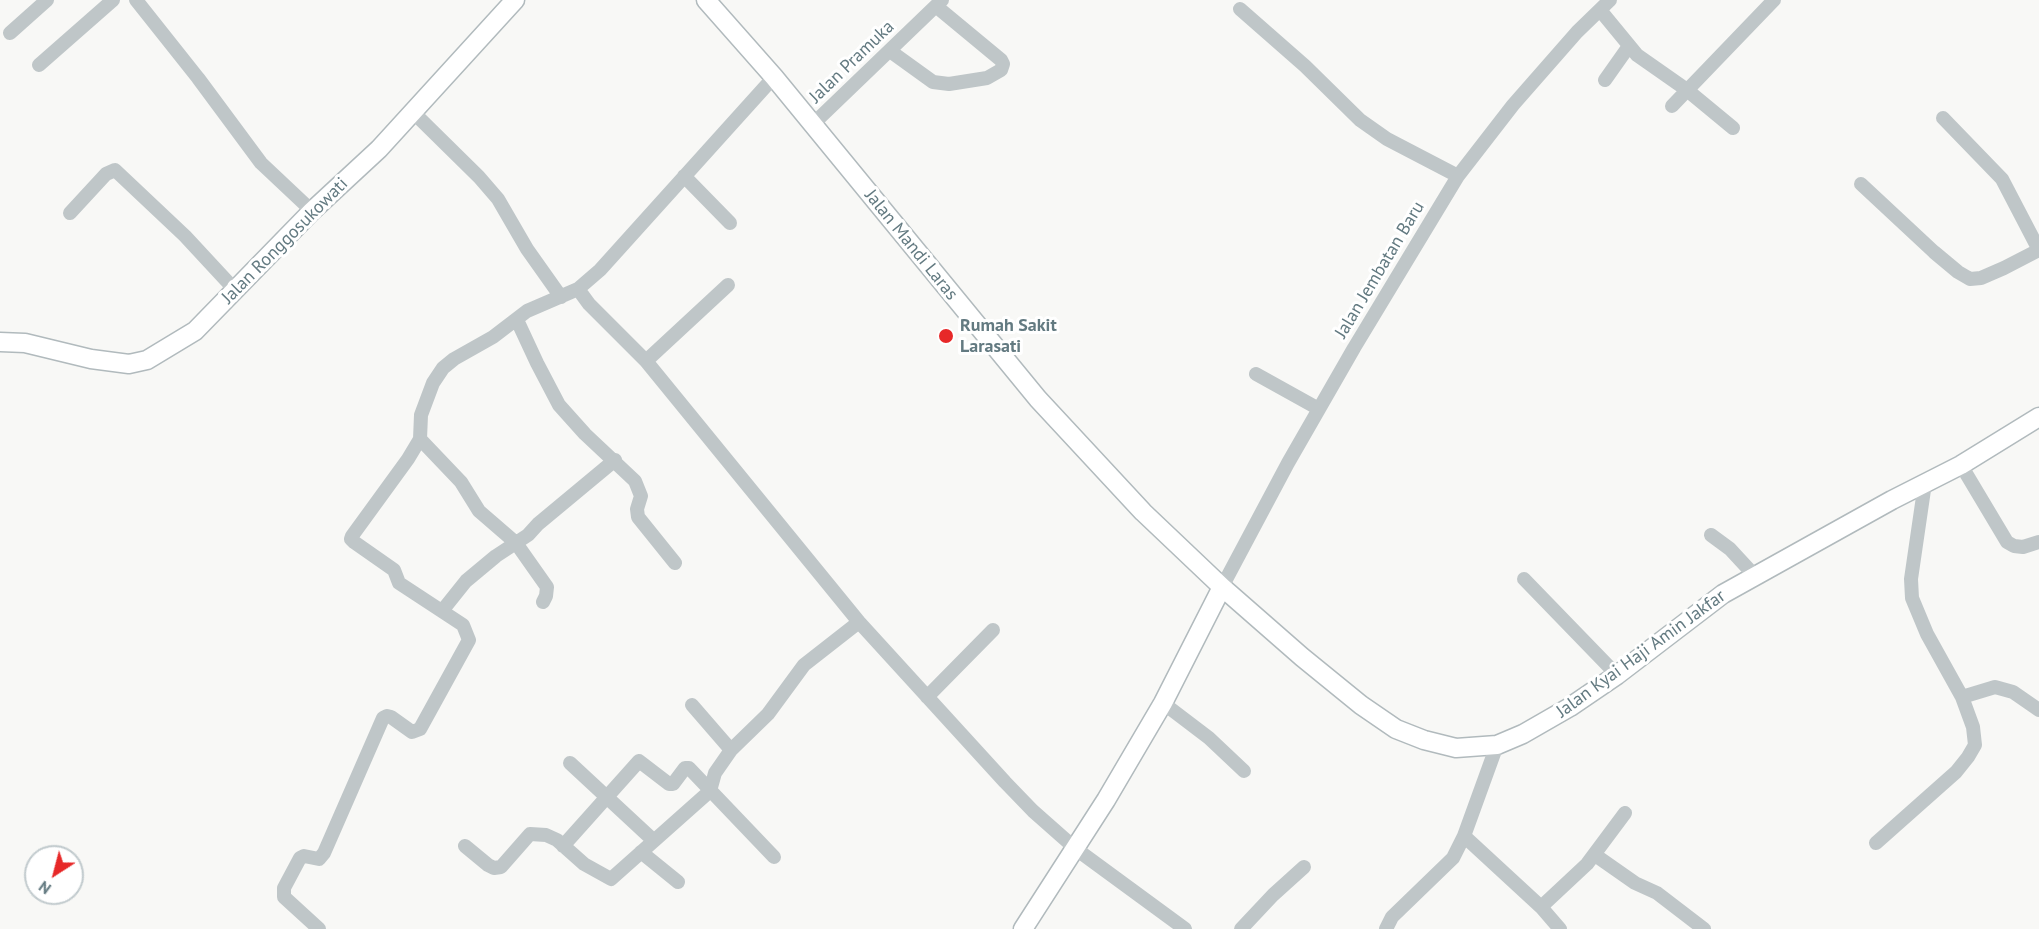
<!DOCTYPE html>
<html>
<head>
<meta charset="utf-8">
<style>
  body { margin:0 }
  #map { position:relative; width:2039px; height:929px; overflow:hidden; background:#f8f8f6; font-family:"PT Sans",sans-serif }
  canvas { display:block }
  .north { position:absolute; left:24px; top:845px; width:60px; height:60px; box-sizing:border-box; background:#fff; border:2px solid #c1cacd; border-radius:50%; rotate:216deg; font-size:16px; font-weight:700; line-height:24px; text-align:center; color:#637a81 }
  .north::after { content:''; display:block; margin:auto; width:21px; height:27px; background:#e72828; clip-path:polygon(50% 0,100% 100%,50% 72%,0 100%) }
</style>
</head>
<body>
<div id="map">
<canvas width="2039" height="929"></canvas>
<div class="north">N</div>
</div>
<script>
const ctx = document.querySelector('canvas').getContext('2d');
ctx.lineJoin = 'round';
const shape = rows => new Path2D(rows.map(r => 'M' + r).join(''));
function stroke(path, color, width, dash) { ctx.strokeStyle = color; ctx.lineWidth = width; ctx.lineCap = dash ? 'butt' : 'round'; ctx.setLineDash(dash || []); ctx.stroke(path); }
function label(font, color, halo, rows, align = 'center') {
  ctx.font = font + ' "PT Sans",sans-serif'; ctx.lineWidth = 6; ctx.setLineDash([]); ctx.textBaseline = 'middle'; ctx.strokeStyle = halo; ctx.fillStyle = color; for (const [text, x, y, turn = 0] of rows) {
    ctx.save(); ctx.translate(x, y); ctx.rotate((+turn || 0) * Math.PI / 180); ctx.textAlign = isNaN(turn) ? turn : align; if (halo) ctx.strokeText(text, 0, 0); ctx.fillText(text, 0, 0); ctx.restore();
  }
}
const street = shape([
  [136,0,198,78,261,163,312,211],
  [1240,9,1305,66,1360,120,1387,139,1458,176],
  [1600,10,1637,55,1687,90,1733,128],
  [10,33,47,0],
  [890,51,933,82,949,84,987,78,1001,70,1003,64,1001,60,937,7],
  [39,65,113,0],
  [774,77,600,270,578,289,589,304,646,361,859,622,1005,782,1033,811,1076,849,1185,929],
  [1605,80,1629,46],
  [1672,106,1774,0],
  [414,113,479,177,498,199,527,249,561,297],
  [1943,118,2002,179,2039,250],
  [812,125,942,0],
  [684,176,730,223],
  [1861,184,1934,252,1958,272,1970,279,1981,278,2004,268,2039,250],
  [70,213,106,174,115,170,185,236,236,291],
  [517,320,537,363,559,405,585,434,635,481,641,496,637,509,638,517,675,563],
  [646,361,728,285],
  [1256,374,1319,409],
  [420,439,461,482,479,511,516,543,547,587,546,596,543,602],
  [1961,465,2007,542,2014,546,2023,547,2039,542],
  [1711,535,1730,549,1754,575],
  [1524,579,1617,675],
  [1222,587,1288,463,1354,348,1458,176,1513,105,1577,32,1610,0],
  [442,611,466,581,496,556,528,535,538,524,615,460],
  [927,697,993,630],
  [1962,697,1995,687,2013,692,2039,710],
  [1163,703,1209,738,1244,771],
  [692,705,731,750],
  [570,763,653,840],
  [1464,836,1541,907,1560,929],
  [1876,843,1956,772,1968,757,1975,745,1973,727,1962,697,1927,634,1912,598,1911,579,1925,483],
  [465,846,488,865,494,868,501,867,530,834,546,835,557,840,584,864,611,879,710,791,715,773,731,750,768,714,804,665,859,622],
  [563,846,639,761,669,784,673,784,685,768,689,768,774,857],
  [641,852,678,882],
  [1595,855,1635,883,1657,893,1704,929],
  [1541,907,1587,864,1625,813],
  [319,929,284,897,284,888,300,858,304,856,319,859,324,853,383,718,387,716,391,717,412,732,420,729,469,640,463,625,399,583,394,570,354,542,351,539,352,536,408,459,420,439,421,415,433,383,443,368,454,359,493,337,527,311,578,289],
  [1241,929,1273,895,1304,867],
  [1386,929,1392,917,1453,858,1464,836,1497,745]
]);
const secondary = shape([
  [706,0,774,77,1038,399,1143,512,1222,587,1302,657,1361,705,1396,729,1424,740,1456,748,1497,745,1523,734,1570,707,1617,675,1723,594,1892,500,1961,465,2039,417],
  [0,342,25,343,91,359,129,364,147,360,195,331,312,211,379,149,515,0],
  [1023,929,1106,800,1163,703,1222,587]
]);
const markers = [
  [946,336,8,"#e72828"]
];
const streetNames = [
  ["Jalan Pramuka",852,62,-44],
  ["Jalan Ronggosukowati",285,241,-45],
  ["Jalan Mandi Laras",911,245,51],
  ["Jalan Jembatan Baru",1380,270,-59],
  ["Jalan Kyai Haji Amin Jakfar",1641,654,-36]
];
const poiNames = [
  ["Rumah Sakit",960,326],
  ["Larasati",960,347]
];
stroke(secondary, '#b1babd', 21);
stroke(street, '#bfc6c8', 14);
stroke(secondary, '#fff', 18);
for (const [x, y, r, color] of markers) { const dot = new Path2D(); dot.arc(x, y, r, 0, 2 * Math.PI); ctx.fillStyle = color; ctx.fill(dot); stroke(dot, '#fff', 2); }
label('18px', '#637a81', '#fff', streetNames);
label('bold 18px', '#637a81', '#fff', poiNames, 'left');
</script>
</body>
</html>
